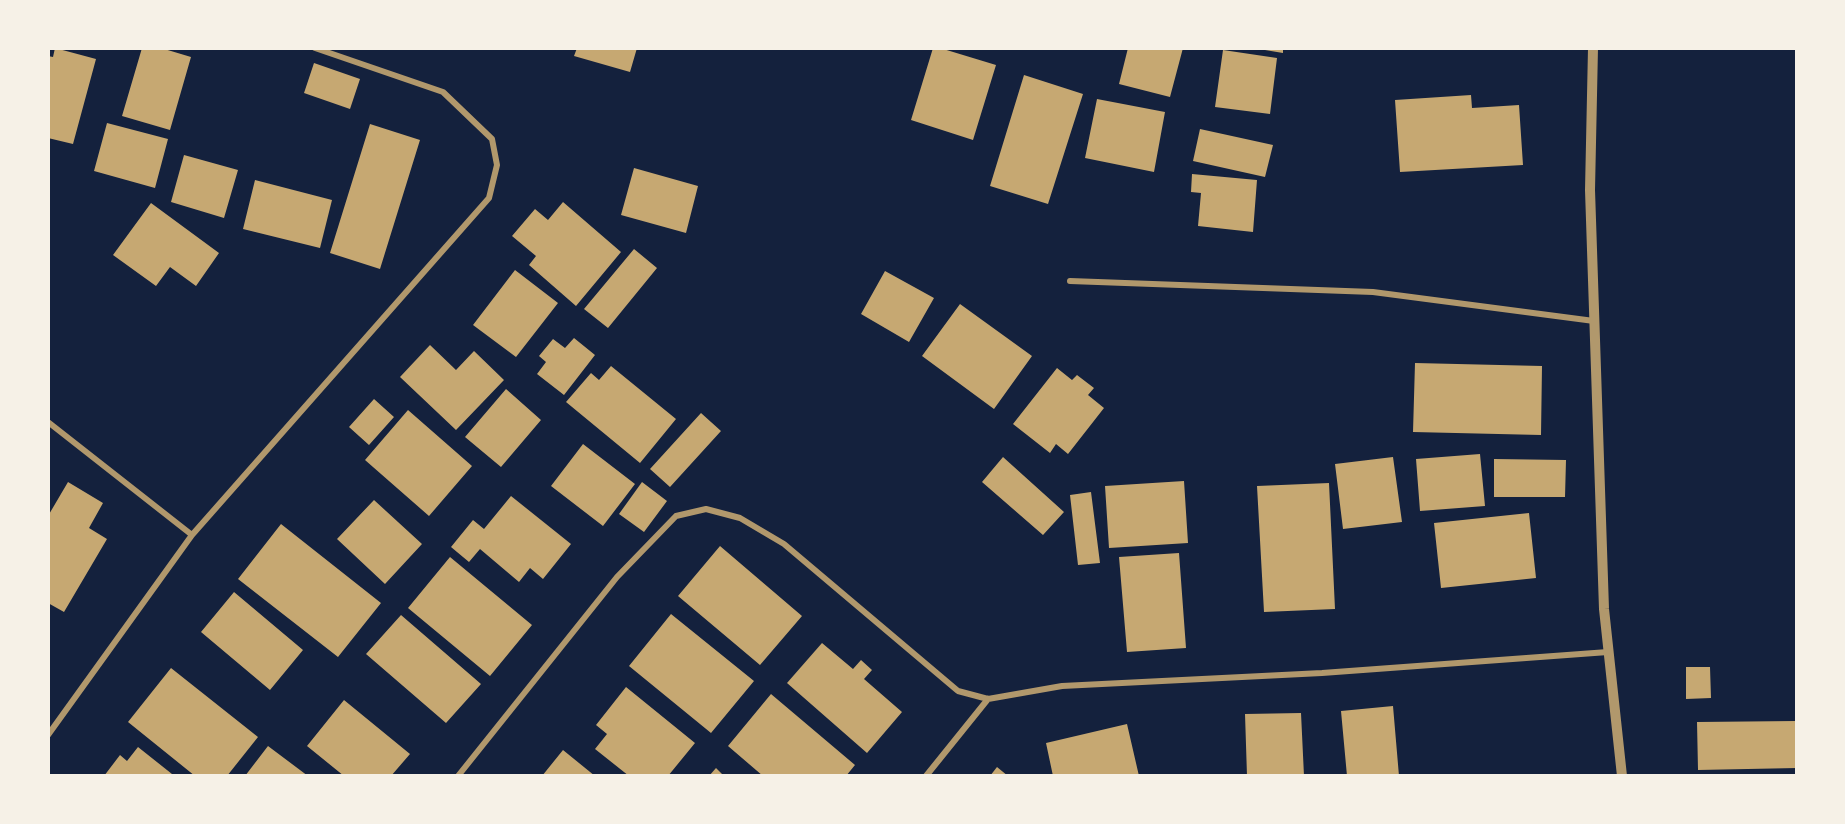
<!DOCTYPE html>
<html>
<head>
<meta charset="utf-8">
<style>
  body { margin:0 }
  #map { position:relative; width:1845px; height:824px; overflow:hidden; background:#14213d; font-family:Quicksand,sans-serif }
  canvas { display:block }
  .frame { position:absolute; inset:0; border:50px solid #f6f1e7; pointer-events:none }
</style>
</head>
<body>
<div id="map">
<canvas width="1845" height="824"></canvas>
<div class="frame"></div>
</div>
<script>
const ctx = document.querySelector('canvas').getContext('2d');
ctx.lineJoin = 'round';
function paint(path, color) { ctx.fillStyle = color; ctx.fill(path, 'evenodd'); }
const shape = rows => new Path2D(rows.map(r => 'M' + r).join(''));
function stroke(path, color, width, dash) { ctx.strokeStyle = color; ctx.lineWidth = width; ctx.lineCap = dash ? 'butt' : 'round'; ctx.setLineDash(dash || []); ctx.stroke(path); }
const building = shape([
  [55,48,96,59,73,144,48,138,48,56,53,57],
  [142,48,161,48,191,57,170,130,122,116],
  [577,48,637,48,630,72,574,56],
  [933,48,940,48,996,65,973,140,911,120],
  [1128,48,1183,48,1170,97,1119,84],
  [1253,48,1283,48,1283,53],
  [1223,50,1277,58,1270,114,1215,107],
  [314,63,360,79,350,109,304,93],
  [1024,75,1083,94,1048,204,990,186],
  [1471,95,1472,108,1519,105,1523,165,1400,172,1395,100],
  [1097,99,1165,112,1154,172,1085,158],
  [107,123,168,139,155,188,94,171],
  [370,124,420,140,380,269,330,253],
  [1200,129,1273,145,1265,177,1193,161],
  [184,155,238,170,224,218,171,202],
  [634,168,698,186,686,233,621,215],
  [1192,174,1257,180,1253,232,1198,226,1201,193,1191,192],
  [255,180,332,200,320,248,243,229],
  [563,202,621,252,576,306,529,265,536,256,512,236,535,209,548,220],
  [151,203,219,253,196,286,170,267,156,286,113,255],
  [634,249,657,268,608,328,584,309],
  [515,270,558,303,516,357,473,325],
  [885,271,934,298,909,342,861,314],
  [960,304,1032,356,994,409,922,356],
  [574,338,595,355,564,395,537,374,546,362,539,356,553,339,565,348],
  [430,345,456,370,474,351,504,380,456,430,400,377],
  [1415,363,1542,366,1541,435,1413,432],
  [611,366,676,419,640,463,566,402,591,373,599,380],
  [1057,368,1072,380,1077,375,1094,388,1088,395,1104,408,1068,454,1056,444,1050,453,1013,424],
  [506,389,541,420,501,467,465,437],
  [374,399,394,417,369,445,349,427],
  [408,410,472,466,429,516,365,460],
  [701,413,721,431,670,487,650,469],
  [583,444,635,484,603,526,551,486],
  [1480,454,1485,506,1420,511,1416,459],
  [1003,457,1064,512,1043,535,982,482],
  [1393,457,1402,522,1343,529,1335,464],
  [1494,459,1566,460,1565,497,1494,497],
  [1184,481,1188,543,1109,548,1105,486],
  [68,482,103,503,89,528,107,539,64,612,48,603,48,516],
  [642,482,667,501,644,532,619,514],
  [1329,483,1335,609,1264,612,1257,486],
  [1091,492,1100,563,1078,565,1070,495],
  [511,496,571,544,543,579,530,568,519,582,480,549,469,562,451,547,473,520,484,529],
  [374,500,422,544,385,584,337,539],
  [1529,513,1536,578,1441,588,1434,523],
  [281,524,381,603,338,657,238,579],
  [720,546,802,616,760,665,678,596],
  [1179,553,1186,648,1127,652,1119,557],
  [450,557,532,625,490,676,408,608],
  [234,592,303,650,270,690,201,632],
  [671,614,754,681,711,733,629,666],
  [401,615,481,684,446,723,366,654],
  [822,643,853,669,861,660,872,670,864,679,902,712,867,753,787,683],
  [1686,667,1710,667,1711,698,1686,699],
  [171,668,258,737,227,776,195,776,128,722],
  [626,687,695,743,668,776,629,776,595,749,607,734,596,725],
  [771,694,855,765,846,776,763,776,728,746],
  [344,700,410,754,391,776,344,776,307,746],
  [1393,706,1399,776,1347,776,1341,711],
  [1301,713,1304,776,1247,776,1245,714],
  [1796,721,1797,768,1698,770,1697,722],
  [1127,724,1139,776,1053,776,1046,743],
  [268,746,308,776,245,776],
  [138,747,172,774,171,776,104,776,120,755,127,761],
  [563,750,595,776,542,776],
  [997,767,1008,776,990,776],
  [716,768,724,776,709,776]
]);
const minor = shape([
  [1070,281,1373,292,1594,321],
  [48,422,192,535],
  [48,735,192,535,489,198,497,165,492,139,443,92,315,48],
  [458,776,617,577,676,516,706,509,740,518,784,544,958,691,988,699,1062,686,1322,673,1608,652],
  [926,776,988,699]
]);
const tertiary = shape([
  [1593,48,1590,190,1604,609,1622,776]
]);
paint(building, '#c6a872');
stroke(minor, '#b1986c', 6);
stroke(tertiary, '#b1986c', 10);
</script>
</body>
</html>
